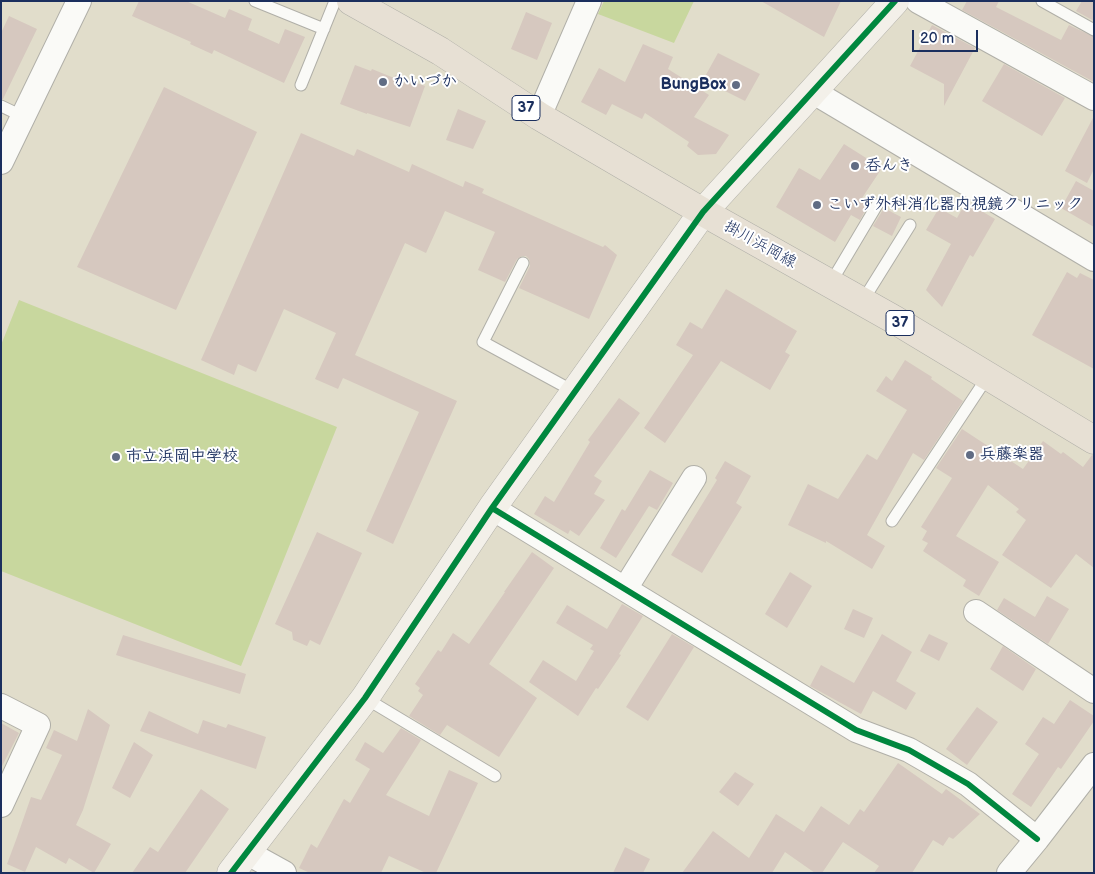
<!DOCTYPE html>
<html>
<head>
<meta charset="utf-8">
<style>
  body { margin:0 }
  #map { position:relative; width:1095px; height:874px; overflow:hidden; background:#e1ddcb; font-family:"Balsamiq Sans",sans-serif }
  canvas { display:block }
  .frame { position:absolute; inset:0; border:2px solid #1b2f5e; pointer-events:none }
  .scale { position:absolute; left:912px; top:30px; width:66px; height:22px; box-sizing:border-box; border:2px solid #1b2f5e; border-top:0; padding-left:6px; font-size:15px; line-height:18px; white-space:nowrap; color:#1b2f5e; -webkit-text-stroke:4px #fff; paint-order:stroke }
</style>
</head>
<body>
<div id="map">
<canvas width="1095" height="874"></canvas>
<div class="frame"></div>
<div class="scale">20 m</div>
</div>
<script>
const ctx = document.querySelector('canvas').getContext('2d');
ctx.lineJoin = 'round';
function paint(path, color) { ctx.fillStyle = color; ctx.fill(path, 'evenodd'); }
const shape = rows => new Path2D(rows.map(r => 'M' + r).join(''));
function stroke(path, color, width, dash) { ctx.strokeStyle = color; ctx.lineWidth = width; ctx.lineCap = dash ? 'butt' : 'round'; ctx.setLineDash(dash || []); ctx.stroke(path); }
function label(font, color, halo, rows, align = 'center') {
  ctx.font = font + ' "Balsamiq Sans","Klee One",sans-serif'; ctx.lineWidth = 4; ctx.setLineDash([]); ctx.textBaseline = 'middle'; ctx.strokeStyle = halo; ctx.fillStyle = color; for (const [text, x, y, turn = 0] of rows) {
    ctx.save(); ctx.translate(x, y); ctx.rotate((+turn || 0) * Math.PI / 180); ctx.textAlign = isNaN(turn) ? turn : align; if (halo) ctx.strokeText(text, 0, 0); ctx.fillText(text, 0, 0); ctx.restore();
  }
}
const green = shape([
  [604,1,694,1,674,43,598,14],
  [19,300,337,427,241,666,1,571,1,345]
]);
const building = shape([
  [139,1,186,1,225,18,229,9,252,19,248,30,279,44,285,29,305,37,284,83,214,50,212,54,190,44,191,42,132,16],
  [761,1,841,1,824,37],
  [967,1,999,1,996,7,1061,40,1069,25,1094,37,1094,82,962,10],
  [1082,1,1094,1,1094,21,1076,11],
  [526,12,552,23,537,60,511,49],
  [9,16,37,29,3,99,1,99,1,33],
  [932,25,975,48,944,106,944,84,910,66],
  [643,44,673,57,668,69,709,95,694,117,729,135,716,154,698,155,687,146,689,142,645,113,642,119,612,104,606,115,581,102,599,68,625,82],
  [718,53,760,74,745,101,703,80],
  [1004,64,1065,98,1042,136,982,101],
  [355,65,371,71,372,69,394,78,395,75,425,86,410,127,367,113,367,114,340,104],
  [164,87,257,132,176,310,77,267],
  [458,109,486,121,473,149,446,140],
  [1094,116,1094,169,1087,183,1065,171],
  [301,133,354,156,357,149,409,172,412,164,463,187,465,181,484,189,482,193,603,247,605,245,617,255,589,319,519,288,530,266,529,259,526,256,522,256,517,259,505,282,478,270,495,232,445,211,426,253,405,243,355,355,457,401,393,544,366,531,419,412,343,378,338,389,315,379,336,333,284,309,256,372,238,364,234,375,201,360],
  [844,144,882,168,862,198,870,202,860,220,851,215,835,242,776,207,799,168,820,180],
  [1076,181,1094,191,1094,227,1061,208],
  [966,202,995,219,973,257,970,255,942,307,926,290,951,244,926,230,939,208,957,218],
  [884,208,901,217,892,236,873,226],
  [1067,272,1077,278,1080,273,1094,280,1094,369,1032,335],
  [726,289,797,331,785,352,790,355,770,390,721,361,665,443,644,428,693,355,676,345,690,322,702,329],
  [905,360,932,377,931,379,963,401,924,460,913,453,867,535,885,546,872,569,826,541,826,543,788,525,808,484,838,499,867,454,877,460,907,410,876,391,886,376,892,381],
  [619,398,640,413,594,476,602,481,594,494,605,500,579,536,570,530,568,534,534,514,545,496,554,502,590,442,588,440],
  [962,429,1023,469,1043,441,1061,454,1063,452,1083,467,1092,455,1094,456,1094,568,1076,554,1051,588,1002,555,1026,520,1016,512,1019,509,988,485,956,536,999,562,979,596,963,586,966,580,923,551,928,543,922,540,927,531,921,527,952,478,936,468],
  [725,461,751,476,736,503,742,507,702,573,671,555,717,480,715,478],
  [650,470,673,483,657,510,649,506,616,558,600,548,622,509,625,511],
  [317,532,362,553,320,645,310,640,307,646,293,640,292,632,275,624],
  [532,552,554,568,489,664,537,698,499,757,447,725,440,735,409,716,423,695,418,691,420,688,415,684,438,650,441,652,453,633,469,644,505,592,504,592],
  [790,572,812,586,787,628,765,614],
  [1047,596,1069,609,1048,644,997,610,1004,598,1035,617],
  [622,604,643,616,619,654,621,655,598,689,596,688,578,716,529,682,543,660,576,681,594,651,590,649,593,645,556,623,567,605,607,629],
  [853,609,873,618,864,638,844,629],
  [672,634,694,647,648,721,626,707],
  [882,634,912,652,896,681,916,693,906,710,873,691,861,714,810,686,821,665,854,683],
  [929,634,948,643,939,661,920,651],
  [123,635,246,674,240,694,116,655],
  [1003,646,1036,669,1023,691,990,669],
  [1070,700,1094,716,1094,721,1061,769,1058,767,1031,807,1012,794,1039,754,1025,744,1043,717,1054,724],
  [977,707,998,722,967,765,946,749],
  [88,709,110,725,83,810,76,825,111,844,94,873,69,858,66,864,36,847,25,872,7,864,16,840,31,797,41,800,62,755,46,748,54,730,77,741],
  [149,711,198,734,203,720,226,728,228,724,266,737,256,769,140,731],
  [1,723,19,733,1,768],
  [401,728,421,740,386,795,429,816,449,770,478,783,436,873,426,873,389,856,381,873,310,873,299,868,311,844,317,848,344,799,350,803,370,769,355,760,365,742,383,753],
  [134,742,153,755,130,798,112,788],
  [898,763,942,794,946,789,980,814,953,839,949,837,943,846,933,840,912,873,874,873,879,866,843,842,822,873,815,873,785,852,772,873,682,873,713,831,749,858,776,814,804,832,821,806,849,825,860,809,864,812],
  [735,772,754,784,738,806,719,792],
  [201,789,229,809,185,873,132,873,150,847,158,852],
  [625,847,650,859,643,873,613,873]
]);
const lane = shape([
  [255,1,324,29],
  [1042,1,1094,30],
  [301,85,335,1],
  [1,106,22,116],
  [523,263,483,342,575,392],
  [830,284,877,205],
  [862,302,910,225],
  [892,521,988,376],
  [365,698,495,776]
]);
const street = shape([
  [918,1,1094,98],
  [812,91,1094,259],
  [539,116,589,1],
  [1,162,79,1],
  [492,508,856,730,909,750,968,784,1037,839],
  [625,589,694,478],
  [976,612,1094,691],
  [1,706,38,725,1,805],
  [246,852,284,873],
  [1009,873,1037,839,1094,765]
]);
const secondary = shape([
  [231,873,365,698,492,508,703,212,895,1]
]);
const primary = shape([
  [351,1,440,51,539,116,703,212,895,320,1094,440]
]);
const cycleway = shape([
  [492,508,856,730,909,750,968,784,1037,839],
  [231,873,365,698,492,508,703,212,895,1]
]);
const markers = [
  [383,82,5,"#606c84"],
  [736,85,5,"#606c84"],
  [855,166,5,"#606c84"],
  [817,205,5,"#606c84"],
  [970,455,5,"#606c84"],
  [116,457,5,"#606c84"]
];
const shields = [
  [526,108,28],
  [900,323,28]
];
const shieldNames = [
  ["37",526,108],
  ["37",900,323]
];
const poiNames = [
  ["かいづか",393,82],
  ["BungBox",726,85,"right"],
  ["呑んき",865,166],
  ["こいず外科消化器内視鏡クリニック",827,205],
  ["兵藤楽器",980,455],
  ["市立浜岡中学校",126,457]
];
const streetNames = [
  ["掛川浜岡線",760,245,29]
];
paint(green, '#c8d79e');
paint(building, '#d6c8bf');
stroke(lane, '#b0afa8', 13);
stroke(street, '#b0afa8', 26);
stroke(secondary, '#b0afa8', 29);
stroke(primary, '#b0afa8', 29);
stroke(lane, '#fafaf7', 11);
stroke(street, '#fafaf7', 24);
stroke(secondary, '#f3f0e9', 28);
stroke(primary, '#e7e0d4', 28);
stroke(cycleway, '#00873e', 6);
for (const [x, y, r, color] of markers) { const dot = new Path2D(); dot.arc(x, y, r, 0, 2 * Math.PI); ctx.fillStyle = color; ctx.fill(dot); stroke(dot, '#fff', 2); }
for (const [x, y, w] of shields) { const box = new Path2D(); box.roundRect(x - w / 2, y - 12.5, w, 25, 4); ctx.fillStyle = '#fff'; ctx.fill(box); stroke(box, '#1b2f5e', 1); }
label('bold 15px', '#1b2f5e', null, shieldNames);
label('bold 16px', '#1b2f5e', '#fff', poiNames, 'left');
label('16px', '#1b2f5e', '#fff', streetNames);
</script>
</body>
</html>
